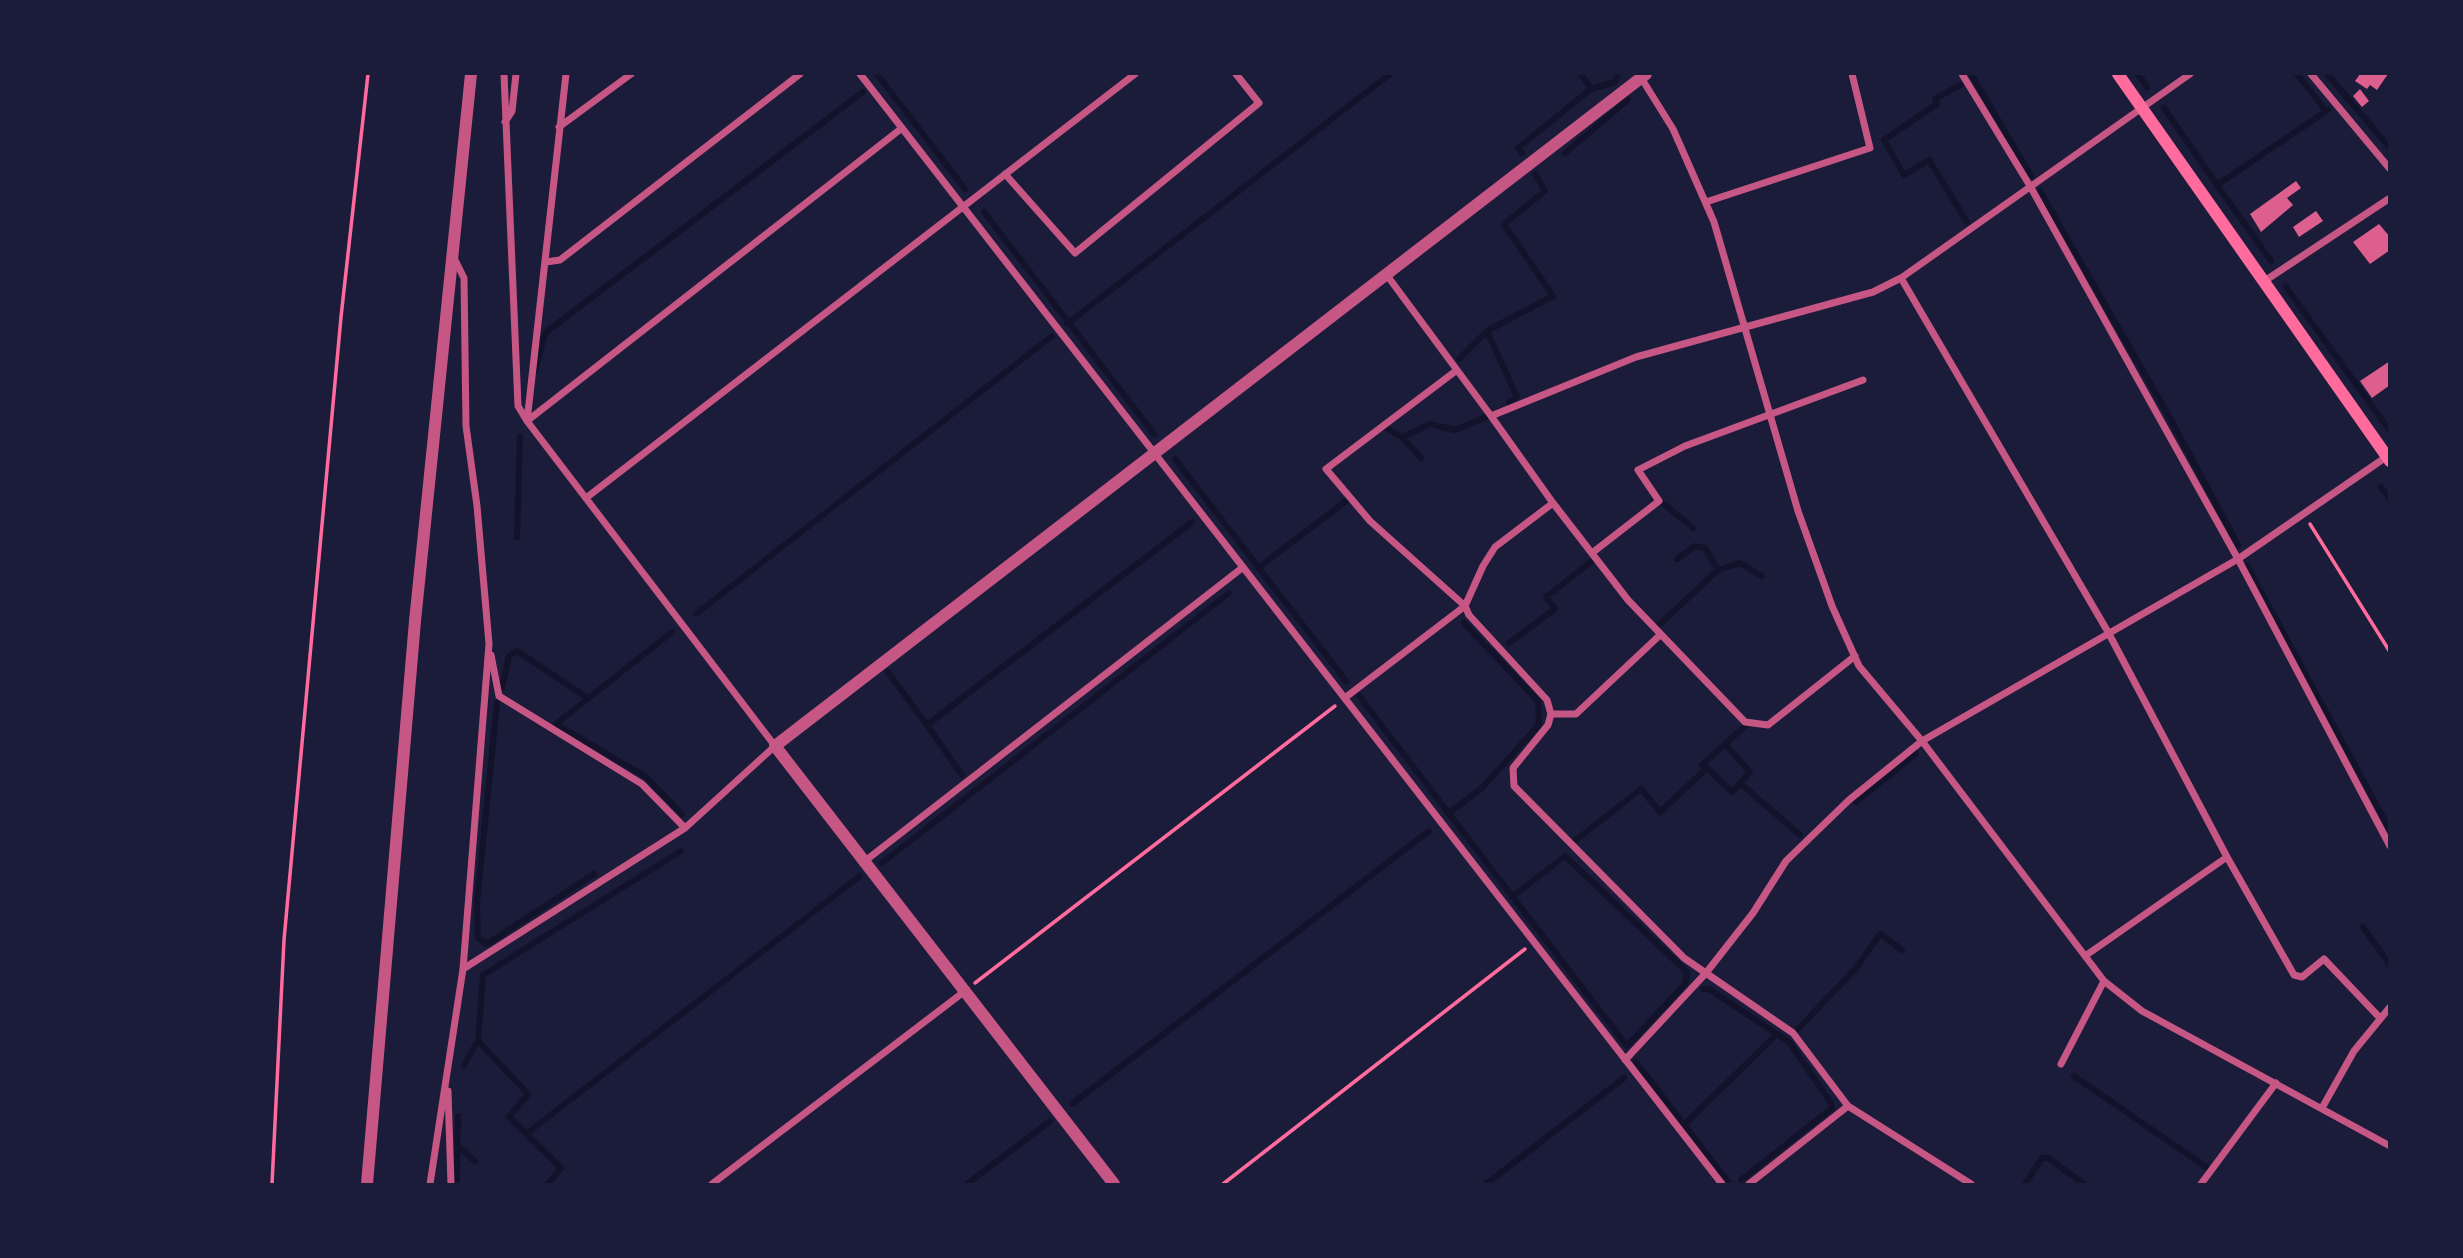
<!DOCTYPE html>
<html>
<head>
<meta charset="utf-8">
<style>
  body { margin:0 }
  #map { position:relative; width:2463px; height:1258px; overflow:hidden; background:#1b1b3a; font-family:"Open Sans",sans-serif }
  canvas { display:block }
  .frame { position:absolute; inset:0; border:75px solid #1b1b3a; pointer-events:none }
</style>
</head>
<body>
<div id="map">
<canvas width="2463" height="1258"></canvas>
<div class="frame"></div>
</div>
<script>
const ctx = document.querySelector('canvas').getContext('2d');
ctx.lineJoin = 'round';
const shape = rows => new Path2D(rows.map(r => 'M' + r).join(''));
function stroke(path, color, width, dash) { ctx.strokeStyle = color; ctx.lineWidth = width; ctx.lineCap = dash ? 'butt' : 'round'; ctx.setLineDash(dash || []); ctx.stroke(path); }
function paint(path, color) { ctx.fillStyle = color; ctx.fill(path, 'evenodd'); }
const stream = shape([
  [877,74,965,189],
  [1581,74,1591,89],
  [1971,74,2031,176],
  [2138,74,2147,87],
  [2297,74,2326,111],
  [2327,74,2390,148],
  [1960,85,1935,99,1937,104,1884,140,1904,175,1929,160,1967,222],
  [2164,108,2217,185,2328,110],
  [1522,153,1518,148,1591,89,1615,82,1618,74],
  [1565,153,1628,100],
  [2217,185,2271,261],
  [2040,191,2170,418,2238,545],
  [984,212,1154,434],
  [2286,287,2390,431],
  [1067,324,1390,74],
  [1459,359,1487,331],
  [535,371,545,333,863,92],
  [1509,402,1517,397,1487,331,1553,296,1504,224,1545,191,1535,174],
  [1388,429,1402,437,1421,458],
  [1402,437,1430,424,1455,430,1486,417],
  [1175,459,1346,681],
  [2381,487,2390,499],
  [1664,504,1693,528],
  [517,537,520,437],
  [1677,559,1695,546,1705,548,1718,570],
  [2247,566,2390,830],
  [1258,568,1346,501],
  [696,614,1052,336],
  [1659,625,1718,570,1740,563,1761,576],
  [672,632,556,724,645,776,682,814],
  [1509,643,1555,609,1546,597,1591,562],
  [888,672,927,725],
  [502,687,509,656,517,651,586,697],
  [1359,696,1627,1046,1685,984,1687,973],
  [497,703,477,903,478,938,487,944,594,874],
  [1725,744,1750,772,1740,783],
  [1707,768,1732,792,1740,783,1800,835],
  [962,775,927,725,1192,522],
  [1856,802,1916,754],
  [1449,813,1482,788,1539,725,1538,701,1464,623],
  [1576,840,1641,789,1660,812,1707,768,1702,765,1745,726],
  [882,863,1229,593],
  [1512,897,1565,856,1687,972],
  [2363,927,2390,965],
  [1798,1029,1857,967,1880,934,1902,950],
  [1636,1062,1730,1184],
  [464,1065,478,1041],
  [2074,1076,2206,1167],
  [1072,1104,1429,831],
  [1684,1125,1777,1034,1709,989,1703,989],
  [526,1134,860,876],
  [458,1146,475,1161],
  [1741,1180,1832,1108,1831,1103,1789,1042,1777,1034],
  [457,1182,458,1116],
  [548,1184,561,1168,509,1117,528,1094,478,1041,483,975,681,851],
  [967,1184,1050,1121],
  [1486,1184,1624,1078],
  [2025,1184,2042,1158,2048,1158,2084,1184]
]);
const building = shape([
  [2360,74,2388,74,2377,90,2370,85,2367,89,2355,81],
  [2360,89,2369,101,2362,107,2353,96],
  [2296,181,2301,188,2287,198,2293,205,2261,232,2250,214],
  [2316,211,2323,221,2299,237,2293,227],
  [2379,224,2390,237,2390,250,2370,264,2353,242],
  [2390,361,2390,385,2372,398,2360,381]
]);
const path = shape([
  [2310,524,2390,652],
  [975,983,1335,706],
  [272,1184,284,940,341,317,368,74],
  [1223,1184,1525,949]
]);
const minor = shape([
  [504,74,518,406,527,421,902,128],
  [860,74,1722,1184],
  [1962,74,2030,186,2238,559,2390,846],
  [2311,74,2390,169],
  [1640,76,1673,129,1714,222,1798,511,1832,606,1859,666,1922,741,2104,981,2142,1011,2390,1146],
  [505,122,512,111,516,74],
  [559,127,631,74],
  [1005,174,1075,253,1259,103,1236,74],
  [1706,202,1870,148,1852,74],
  [546,262,560,260,800,74],
  [1386,274,1491,416,1636,357,1873,292,1901,278,2190,74],
  [1901,278,2108,632,2227,857,2294,975,2302,977,2324,959,2380,1018],
  [2263,282,2390,198],
  [1457,370,1326,469,1370,521,1465,606,1483,566,1495,547,1553,503,1491,416],
  [586,498,1135,74],
  [1553,503,1628,600,1745,722,1768,725,1855,656],
  [1592,553,1659,501,1638,470,1685,446,1863,380],
  [491,655,499,696,642,784,685,828],
  [1346,697,1465,606,1469,615,1547,700,1551,714,1548,725,1513,768,1514,786,1684,958,1793,1033,1848,1106],
  [1551,714,1576,714,1660,635],
  [865,861,1242,568],
  [2085,956,2227,857],
  [463,969,685,828,775,746,527,421,566,74],
  [1625,1060,1706,973,1753,913,1786,861,1849,800,1922,741,2238,559,2389,455],
  [2061,1064,2104,981],
  [448,1091,451,1184],
  [2322,1108,2354,1051,2390,1007],
  [430,1184,463,969,489,644,477,506,466,426,464,278,454,258],
  [712,1184,965,991],
  [1749,1184,1848,1106,1971,1184],
  [2201,1184,2276,1083]
]);
const tertiary = shape([
  [367,1184,415,621,471,74],
  [1114,1184,775,746,1646,74]
]);
const secondary = shape([
  [2118,74,2390,461]
]);
stroke(stream, '#12122b', 6);
paint(building, '#dd5f8e');
stroke(path, '#ff6b9d', 3.5);
stroke(minor, '#c65784', 7);
stroke(tertiary, '#c65784', 12);
stroke(secondary, '#ff6b9d', 12);
</script>
</body>
</html>
